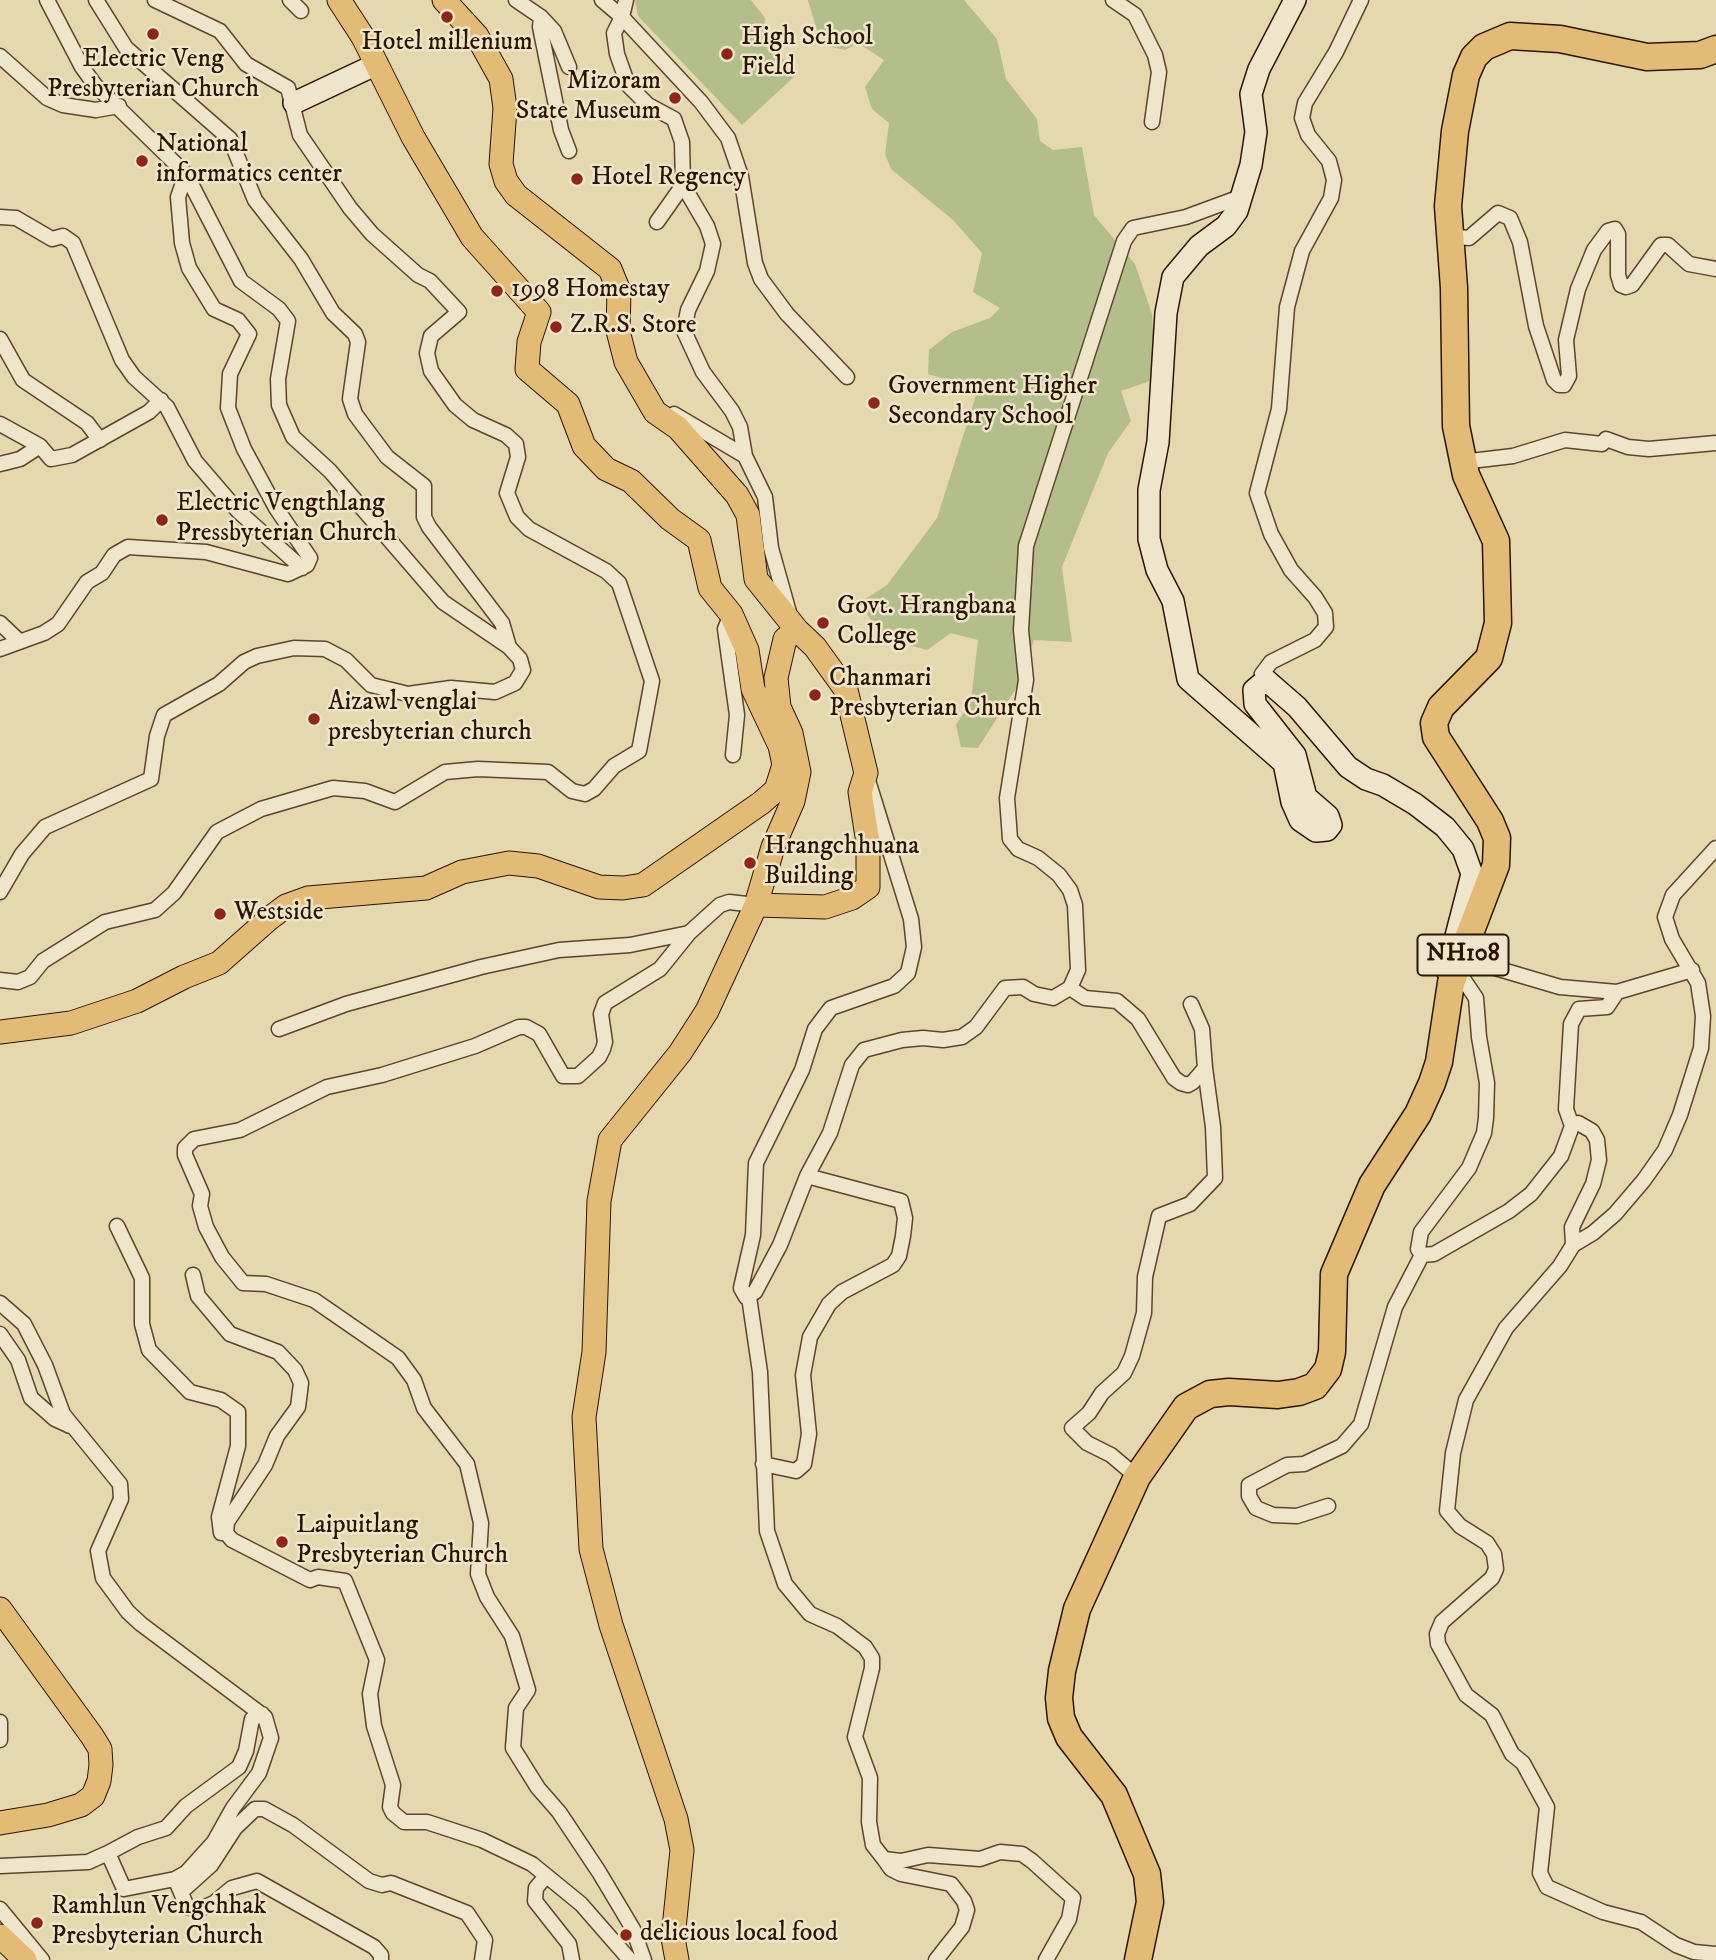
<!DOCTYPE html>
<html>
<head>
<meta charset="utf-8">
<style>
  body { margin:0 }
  canvas { display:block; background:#e5d7ae }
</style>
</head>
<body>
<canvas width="1716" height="1960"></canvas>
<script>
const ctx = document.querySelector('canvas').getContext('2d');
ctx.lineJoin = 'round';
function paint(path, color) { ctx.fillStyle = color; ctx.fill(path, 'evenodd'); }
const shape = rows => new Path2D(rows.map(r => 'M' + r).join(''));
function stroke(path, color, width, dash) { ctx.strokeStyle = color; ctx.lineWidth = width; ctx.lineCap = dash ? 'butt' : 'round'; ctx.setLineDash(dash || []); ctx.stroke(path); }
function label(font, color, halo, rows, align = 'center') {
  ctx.font = font + ' "IM FELL DW Pica",serif'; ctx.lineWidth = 5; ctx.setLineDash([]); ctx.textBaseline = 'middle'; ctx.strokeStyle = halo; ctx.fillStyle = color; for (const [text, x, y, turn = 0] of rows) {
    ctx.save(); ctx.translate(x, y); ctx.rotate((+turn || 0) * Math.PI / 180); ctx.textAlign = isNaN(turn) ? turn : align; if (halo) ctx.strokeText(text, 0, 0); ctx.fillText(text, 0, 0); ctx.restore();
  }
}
const green = shape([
  [635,0,751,0,765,18,764,30,795,76,742,125,638,16],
  [808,0,964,0,997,39,1006,79,1037,119,1040,141,1053,150,1082,147,1094,215,1135,264,1152,314,1156,379,1121,391,1131,421,1108,453,1062,567,1072,642,1034,640,1017,687,978,748,961,747,956,725,971,701,978,640,951,633,927,650,884,638,859,603,887,585,937,518,978,389,928,374,929,350,952,332,990,318,1000,308,973,292,982,253,953,220,891,169,885,154,889,123,872,109,865,87,884,60,858,43,845,50,831,47,818,34]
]);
const street = shape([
  [96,0,126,48,230,139,255,200,301,259,333,313,355,334,358,342,350,399,355,414,387,457,424,486,424,517,429,527,502,623,509,647],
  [290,0,301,11],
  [516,0,541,17,540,27,561,130,569,151],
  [602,0,622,17,614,33,617,54,628,85,648,105,674,119,682,142,683,185,707,226,713,244,707,271,688,310,684,331,703,372,732,411,740,427,745,456,765,497,771,548,790,616],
  [626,0,622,17,701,102,728,138,741,176,755,263,761,279,787,314,847,377],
  [1113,0,1135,15,1155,55,1159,72,1152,122],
  [541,17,554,31,569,67],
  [0,56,47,98,63,105,96,110,119,106],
  [0,217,16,218,52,239,63,236,73,243,122,360,134,377,167,407,195,461,238,511,302,568],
  [657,222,683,185],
  [1450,229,1458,237,1469,238,1498,213,1510,218,1520,242,1536,326,1554,380,1559,385,1564,385,1569,376,1566,340,1578,289,1594,250,1608,231,1615,229,1618,234,1618,275,1621,285,1626,287,1632,285,1661,245,1668,245,1689,264,1716,269],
  [0,339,23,380,87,423,100,440],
  [674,414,745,456],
  [0,424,40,446],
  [1462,462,1513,456,1565,440,1602,444,1606,439,1628,447,1649,449,1716,443],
  [0,464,20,459,40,446,51,459,72,455,149,412,161,400],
  [731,614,725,629,737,715,733,755],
  [0,623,20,642],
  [0,649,44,633,58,624,87,582,102,573,114,555,128,547,206,552,288,574,307,565,310,558,276,508,244,449,228,408,230,374,249,334,238,320,214,309,189,268,182,243,178,197,186,174,95,85,82,67,47,0],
  [1266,680,1262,674,1271,662,1315,640,1326,627,1325,613,1315,597,1291,570,1271,534,1257,493,1279,409,1287,307,1302,251,1331,198,1334,180,1329,161,1308,135,1302,118,1305,103,1336,52,1361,0],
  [866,774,911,919,914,947,908,973,894,986,831,1008,815,1029,802,1070,756,1163,753,1235,741,1288,746,1297,755,1292,780,1245,807,1176,830,1133,852,1065,864,1050,902,1040,923,1038,943,1040,962,1037,976,1027,1005,988,1023,987,1034,994,1053,998,1070,988,1078,970,1075,905,1070,890,1059,875,1038,858,1018,849,1010,839,1007,798,1026,680,1021,630,1026,546,1124,241,1133,228,1186,217,1243,196],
  [0,892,22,854,45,827,151,779,157,736,164,715,219,684,244,662,257,656,294,648,325,649,346,660,371,685,408,694,451,688,495,692,515,683,523,670,520,659,509,647,443,602,330,471,293,437,279,405,278,379,288,321,279,309,241,281,186,174],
  [1458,967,1492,967,1560,987,1617,992],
  [1457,970,1476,998,1479,1037,1487,1083,1486,1118,1484,1133,1469,1168,1421,1232,1418,1249,1422,1255,1434,1254,1509,1211,1531,1194,1561,1156,1572,1126,1578,1123,1592,1131,1597,1140,1599,1160,1593,1184,1572,1227,1573,1245,1560,1266,1506,1328,1466,1400,1453,1453,1447,1511,1460,1526,1487,1543,1494,1554,1496,1569,1492,1578,1442,1622,1437,1634,1438,1644,1466,1695,1492,1715,1512,1754,1523,1763,1547,1807,1540,1873,1547,1887,1603,1912,1641,1922,1676,1945,1694,1952,1716,1954],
  [0,980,18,982,30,977,43,961,105,922,155,910,174,893,217,832,261,809,333,788,365,791,395,802,445,772,478,769,548,772,572,791,585,794,594,789,614,766,639,751,652,681,619,583,606,571,529,529,517,517,507,493,518,457,516,444,506,435,473,420,455,405,431,371,427,353,431,336,459,312,430,281,418,275,372,234,350,208,300,135,288,88,246,64,220,31,155,0],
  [1070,988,1085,998,1117,1001,1138,1019,1174,1078,1181,1083,1188,1085,1193,1082,1205,1068,1213,1127,1215,1178,1190,1204,1159,1216,1145,1277,1144,1313,1132,1356,1124,1373,1102,1393,1089,1413,1072,1428,1087,1443,1111,1455,1137,1477],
  [1191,1004,1202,1029,1205,1068],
  [279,1029,346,1004,481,967,559,950,630,945,689,933],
  [1572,1126,1566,1109,1571,1024,1579,1009,1607,1007,1617,992,1692,970],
  [117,1226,142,1278,142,1324,149,1350,190,1392,221,1400,238,1412,238,1446,219,1517,221,1533],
  [1573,1245,1593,1233,1615,1214,1644,1180,1665,1150,1680,1115,1701,1048,1703,1016,1698,983,1672,939,1665,917,1673,895,1716,848],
  [193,1275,198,1296,230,1334,278,1352,295,1370,301,1383,298,1407,277,1436,265,1465,227,1522,226,1533,232,1540,310,1580,318,1577,345,1581,377,1660,370,1694,374,1726,393,1785,390,1807,393,1813,404,1822,427,1822,482,1840,532,1864,581,1904,630,1960],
  [749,1297,760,1372,767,1531,785,1584,810,1614,837,1626,865,1647,872,1658,872,1668,855,1737,870,1778,869,1822,873,1845,884,1859,901,1861,928,1855,980,1859,1000,1852,1022,1854,1032,1861,1073,1898,1069,1919,1046,1960],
  [0,1303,24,1324,45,1365,63,1414,120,1484,121,1499,98,1551,103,1578,128,1612,141,1624,265,1717,271,1738,259,1773,233,1808,214,1842,186,1873,175,1879,124,1889,108,1853,88,1862,0,1866],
  [0,1334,18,1360,31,1398,55,1419,70,1426],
  [763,1464,796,1471,804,1464,809,1434,803,1375,810,1337,829,1304,842,1292,893,1265,899,1256,903,1236,905,1218,901,1201,807,1176],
  [1328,1506,1297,1516,1273,1515,1256,1508,1249,1496,1249,1485,1287,1465,1304,1464,1342,1446,1361,1424,1395,1307,1422,1255],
  [0,1722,0,1740],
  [108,1853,138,1837,166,1828,186,1806,239,1767,246,1751,252,1719,262,1714],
  [884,1859,891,1869,901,1874,951,1884,964,1901,967,1910,962,1927,936,1960],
  [546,1876,536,1888,535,1901,569,1944,572,1960],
  [177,1883,187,1907,198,1910,214,1903,232,1888,257,1881,374,1947,381,1955,381,1960],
  [181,1892,211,1865,235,1828,255,1809,264,1809,293,1825,369,1881,382,1885,391,1883,467,1913,485,1940,482,1960],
  [0,1909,42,1960],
  [644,1960,633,1929,599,1872,559,1812,538,1788,513,1748,516,1708,528,1690,512,1636,487,1597,478,1574,481,1523,467,1464,424,1408,414,1380,398,1358,314,1300,266,1284,243,1283,222,1257,206,1227,200,1206,202,1194,185,1155,185,1148,194,1139,240,1130,327,1087,382,1075,475,1046,519,1027,526,1027,539,1034,563,1076,578,1076,599,1057,603,1049,605,1042,601,1014,605,1003,660,969,689,933,720,905,729,902,756,905]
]);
const secondary = shape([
  [1295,0,1259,69,1251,94,1256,132,1251,165,1237,211,1226,226,1199,246,1173,277,1166,313,1158,442,1149,490,1149,539,1157,570,1173,601,1188,679,1284,763,1292,802,1300,820,1316,831,1327,830,1331,825,1328,816,1306,797,1295,755,1255,704,1254,690,1266,680,1297,707,1348,767,1366,779,1383,785,1415,804,1445,827,1463,849,1472,874,1447,971],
  [294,103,377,64]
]);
const primary = shape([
  [444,0,477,36,501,79,505,108,501,164,506,181,516,195,610,269,619,291,618,331,626,362,655,412,678,428,737,495,748,515,756,579,797,630,785,639,776,678,779,707,791,733,799,772,793,801,773,847,756,905,707,1011,680,1053,610,1140,599,1201,594,1352,584,1417,591,1549,611,1625,676,1819,682,1850,673,1938,677,1960],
  [756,905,825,907,852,898,868,887,868,843,860,792,866,773,846,690,815,647,797,630],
  [0,1032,71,1023,137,1001,184,977,219,963,270,918,286,906,308,898,426,888,462,872,509,863,538,866,599,887,623,888,643,885,761,803,776,790,784,765,780,746,753,689,747,650,731,614,710,588,699,540,670,519,631,481,606,469,584,446,568,404,527,369,529,342,539,312,472,237,413,137,363,37,339,0],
  [0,1609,92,1736,100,1749,101,1765,99,1781,93,1796,81,1805,48,1815,0,1823],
  [0,1936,25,1960]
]);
const highway = shape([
  [1138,1960,1150,1902,1147,1874,1114,1795,1069,1737,1061,1718,1059,1698,1062,1671,1077,1609,1137,1477,1186,1407,1210,1394,1229,1392,1278,1395,1299,1392,1315,1386,1328,1369,1332,1352,1334,1274,1372,1185,1418,1114,1432,1083,1439,1062,1451,983,1496,865,1497,838,1490,821,1436,737,1434,723,1441,707,1489,658,1498,623,1496,541,1466,475,1456,426,1454,288,1448,206,1455,131,1466,75,1474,57,1484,47,1510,36,1560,39,1647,57,1700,55,1716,49]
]);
const markers = [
  [447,17,7,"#8f2418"],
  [153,34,7,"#8f2418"],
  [727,54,7,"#8f2418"],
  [675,98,7,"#8f2418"],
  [142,161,7,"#8f2418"],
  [577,179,7,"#8f2418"],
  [497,291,7,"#8f2418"],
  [556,327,7,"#8f2418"],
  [874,403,7,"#8f2418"],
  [162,520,7,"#8f2418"],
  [823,623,7,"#8f2418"],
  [815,695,7,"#8f2418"],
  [314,719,7,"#8f2418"],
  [750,863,7,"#8f2418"],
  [220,914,7,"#8f2418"],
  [282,1542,7,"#8f2418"],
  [37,1923,7,"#8f2418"],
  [626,1935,7,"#8f2418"]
];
const shields = [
  [1463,955,91]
];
const shieldNames = [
  ["NH108",1463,955]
];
const poiNames = [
  ["High School",741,39],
  ["Field",741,69],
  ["Hotel millenium",447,44,"center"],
  ["Electric Veng",153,61,"center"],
  ["Presbyterian Church",153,91,"center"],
  ["Mizoram",661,83,"right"],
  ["State Museum",661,113,"right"],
  ["National",156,146],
  ["informatics center",156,176],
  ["Hotel Regency",591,179],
  ["1998 Homestay",511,291],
  ["Z.R.S. Store",570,327],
  ["Government Higher",888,388],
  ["Secondary School",888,418],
  ["Electric Vengthlang",176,505],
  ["Pressbyterian Church",176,535],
  ["Govt. Hrangbana",837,608],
  ["College",837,638],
  ["Chanmari",829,680],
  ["Presbyterian Church",829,710],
  ["Aizawl venglai",328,704],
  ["presbyterian church",328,734],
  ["Hrangchhuana",764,848],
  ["Building",764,878],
  ["Westside",234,914],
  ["Laipuitlang",296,1527],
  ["Presbyterian Church",296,1557],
  ["Ramhlun Vengchhak",51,1908],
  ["Presbyterian Church",51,1938],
  ["delicious local food",640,1935]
];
paint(green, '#b4be8b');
stroke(street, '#5a462c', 17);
stroke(secondary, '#2c1500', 24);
stroke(primary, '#2c1500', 25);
stroke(highway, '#2c1500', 29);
stroke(street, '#eee5ca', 14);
stroke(secondary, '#eee5ca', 21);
stroke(primary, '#e2bc77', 23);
stroke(highway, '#e2bc77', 26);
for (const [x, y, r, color] of markers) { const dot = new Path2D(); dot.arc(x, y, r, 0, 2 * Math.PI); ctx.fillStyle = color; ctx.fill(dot); stroke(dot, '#eee5ca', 2.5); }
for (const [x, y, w] of shields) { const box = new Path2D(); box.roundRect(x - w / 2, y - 20.5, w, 41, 5); ctx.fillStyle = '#eee5ca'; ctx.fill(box); stroke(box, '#2c1500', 2); }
label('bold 24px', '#2c1500', null, shieldNames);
label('26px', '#2c1500', '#eee5ca', poiNames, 'left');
</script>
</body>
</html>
